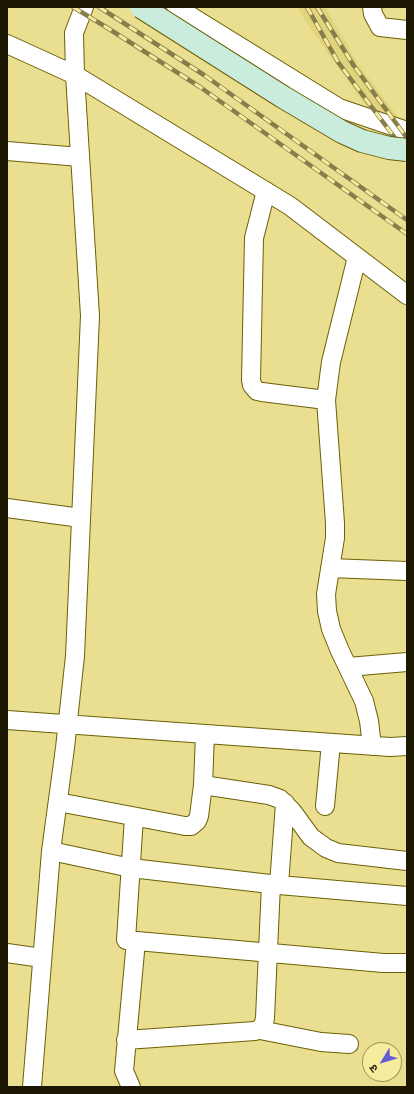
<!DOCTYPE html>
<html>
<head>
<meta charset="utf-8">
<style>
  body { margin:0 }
  #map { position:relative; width:414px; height:1094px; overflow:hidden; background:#eade90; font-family:Lato,"Noto Sans Devanagari",sans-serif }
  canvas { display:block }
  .frame { position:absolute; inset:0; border:8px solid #1c1700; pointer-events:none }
  .north { position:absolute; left:362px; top:1042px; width:40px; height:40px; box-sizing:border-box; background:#f7eb9d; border:1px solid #9f965e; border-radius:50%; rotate:232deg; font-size:11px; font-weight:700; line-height:16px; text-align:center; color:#1c1700 }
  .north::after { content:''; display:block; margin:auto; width:14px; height:18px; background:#635dd6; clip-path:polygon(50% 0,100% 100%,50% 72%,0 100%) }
</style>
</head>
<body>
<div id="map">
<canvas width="414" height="1094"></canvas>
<div class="frame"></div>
<div class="north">उ</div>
</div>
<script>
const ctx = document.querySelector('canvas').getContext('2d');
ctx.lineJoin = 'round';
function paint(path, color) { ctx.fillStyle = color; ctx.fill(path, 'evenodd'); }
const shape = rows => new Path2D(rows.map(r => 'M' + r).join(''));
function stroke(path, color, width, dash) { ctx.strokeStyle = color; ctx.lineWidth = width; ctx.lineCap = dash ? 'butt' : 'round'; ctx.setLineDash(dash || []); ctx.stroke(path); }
const built = shape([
  [298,7,325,7,358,64,407,129,407,163,305,21]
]);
const street = shape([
  [176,7,339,108,407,131],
  [372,7,373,14,380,27,407,30],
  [7,44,75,75,290,206,407,295],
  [7,151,80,157],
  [266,191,254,238,251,380,252,385,257,391,262,392,326,400],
  [357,257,331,362,326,400,335,523,335,538,326,594,327,611,331,629,340,651,364,701,369,721,372,746],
  [7,508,81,518],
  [330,568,407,571],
  [348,667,407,662],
  [7,720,390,747,407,746],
  [203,785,269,795,280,799,292,811,311,837,326,848,338,853,407,861],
  [58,802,185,826,191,826,197,821,199,816,203,785,205,734],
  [325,806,331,743],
  [134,817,126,940,383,963,407,963],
  [51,851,131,868,279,885,407,896],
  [279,885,285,803],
  [7,953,42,958],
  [260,1030,321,1042,349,1044],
  [126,1040,255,1031,263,1027,265,1018,271,884],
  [32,1087,51,851,65,748,75,656,90,316,75,75,74,33,84,7],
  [131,1087,124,1071,136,941]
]);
const rail = shape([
  [73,7,106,27,200,87,407,234],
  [99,7,204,75,407,220],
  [307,7,338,62,407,154],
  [317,7,354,66,407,138]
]);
const secondaryBridge = shape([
  [141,7,283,97,342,132,362,141,389,148,407,150]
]);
paint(built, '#e1d47d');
stroke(street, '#6c6006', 20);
stroke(street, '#fff', 18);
stroke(rail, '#877e4b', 4.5);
stroke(rail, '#f7eb9d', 3, [9]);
stroke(secondaryBridge, '#6c6006', 24, []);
stroke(secondaryBridge, '#c9ecdc', 22);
</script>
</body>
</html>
